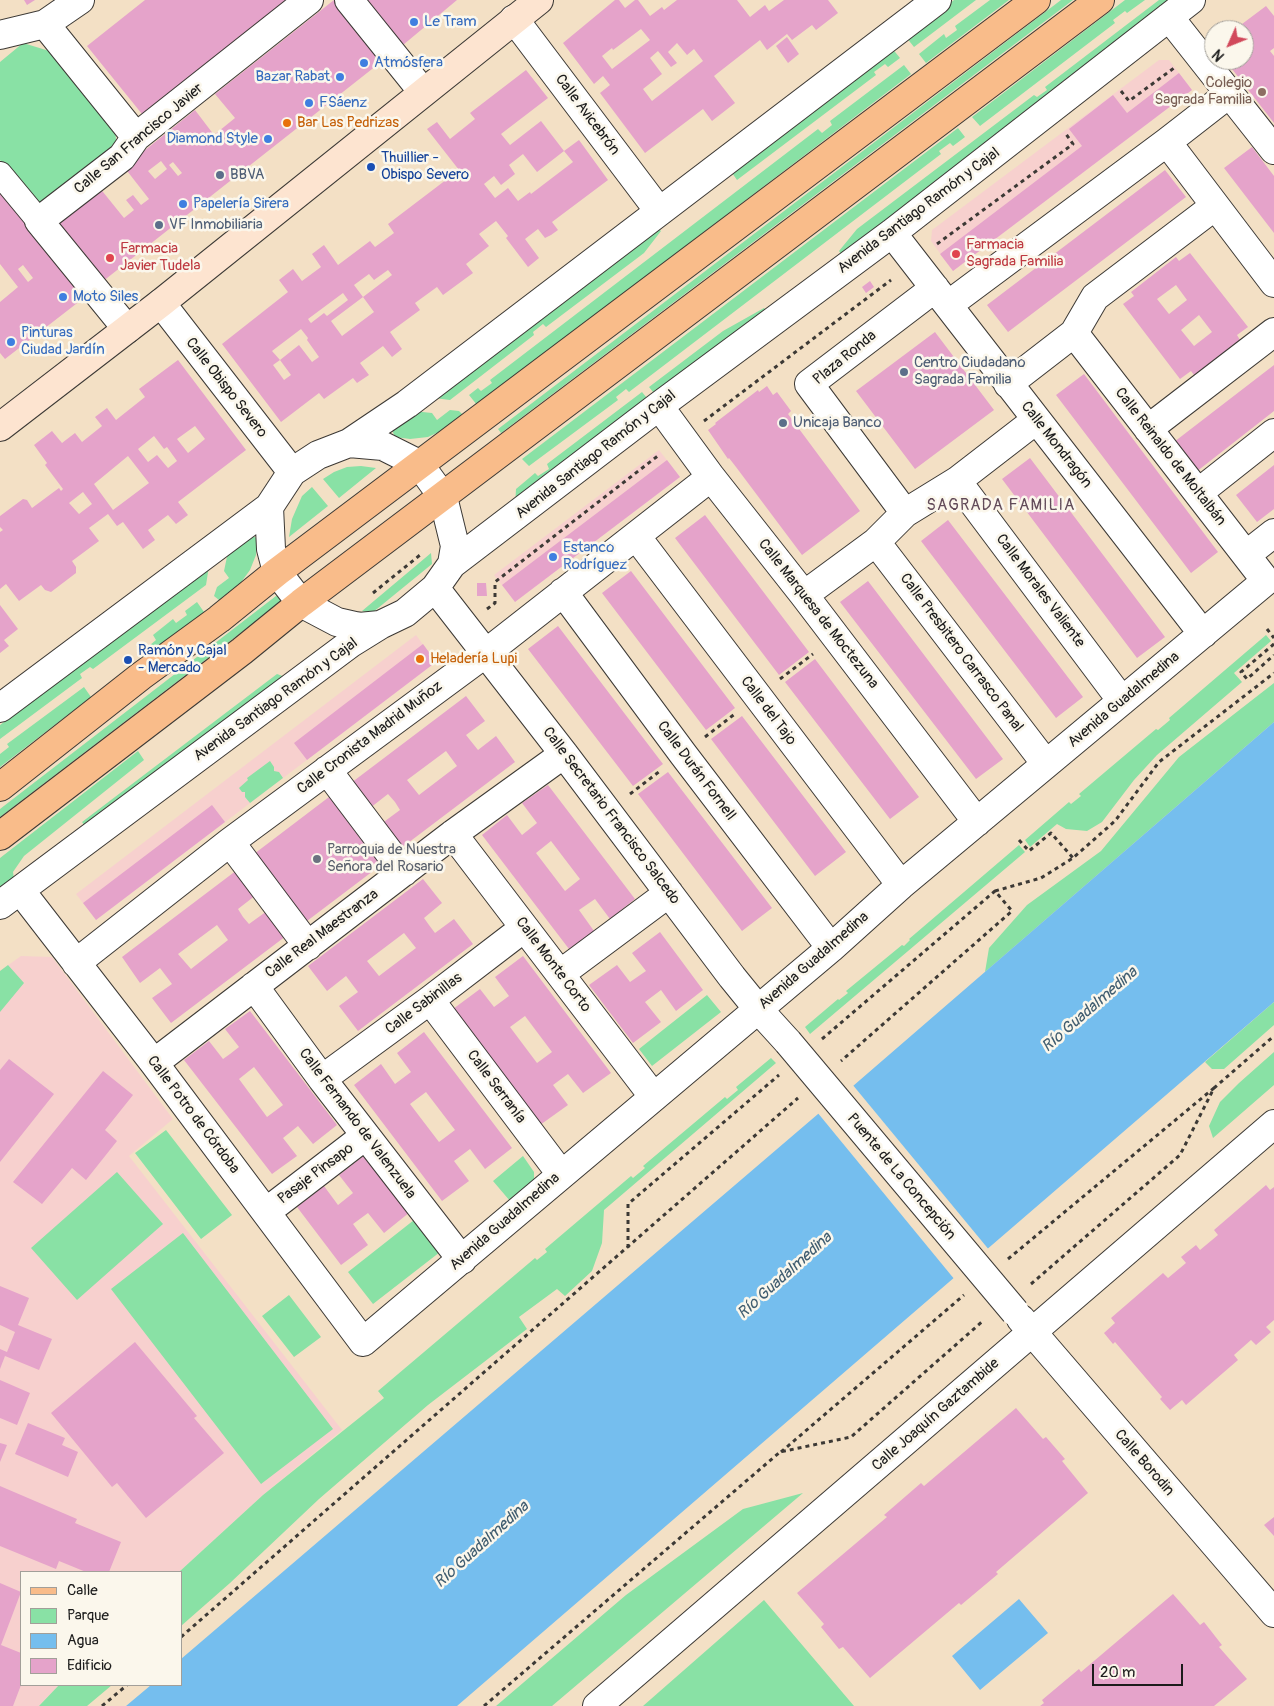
<!DOCTYPE html>
<html>
<head>
<meta charset="utf-8">
<style>
  body { margin:0 }
  #map { position:relative; width:1274px; height:1706px; overflow:hidden; background:#f3e0c5; font-family:Pangolin,sans-serif }
  canvas { display:block }
  .legend { position:absolute; left:20px; top:1571px; width:162px; height:115px; box-sizing:border-box; background:#fbf7ec; border:1px solid #a29f99; margin:0; padding:6px 9px; list-style:none; font-size:15px; color:#1c1c1c }
  .legend li { display:flex; align-items:center; gap:10px; height:25px }
  .legend b { width:25px; border:1px solid #a29f99 }
  .north { position:absolute; left:1204px; top:20px; width:50px; height:50px; box-sizing:border-box; background:#fbf7ec; border:1px solid #a29f99; border-radius:50%; rotate:226deg; font-size:14px; font-weight:700; line-height:20px; text-align:center; color:#1c1c1c }
  .north::after { content:''; display:block; margin:auto; width:18px; height:22px; background:#d1495b; clip-path:polygon(50% 0,100% 100%,50% 72%,0 100%) }
  .scale { position:absolute; left:1092px; top:1664px; width:91px; height:22px; box-sizing:border-box; border:2px solid #1c1c1c; border-top:0; padding-left:6px; font-size:15px; line-height:18px; white-space:nowrap; color:#1c1c1c; -webkit-text-stroke:4px #fbf7ec; paint-order:stroke }
</style>
</head>
<body>
<div id="map">
<canvas width="1274" height="1706"></canvas>
<ul class="legend">
<li><b style="height:6px;background:#f9bc8a"></b>Calle</li>
<li><b style="height:14px;background:#89e1a5"></b>Parque</li>
<li><b style="height:14px;background:#75beee"></b>Agua</li>
<li><b style="height:14px;background:#e5a3ca"></b>Edificio</li>
</ul>
<div class="north">N</div>
<div class="scale">20 m</div>
</div>
<script>
const ctx = document.querySelector('canvas').getContext('2d');
ctx.lineJoin = 'round';
function paint(path, color) { ctx.fillStyle = color; ctx.fill(path, 'evenodd'); }
const shape = rows => new Path2D(rows.map(r => 'M' + r).join(''));
function stroke(path, color, width, dash) { ctx.strokeStyle = color; ctx.lineWidth = width; ctx.lineCap = dash ? 'butt' : 'round'; ctx.setLineDash(dash || []); ctx.stroke(path); }
function label(font, color, halo, rows, align = 'center') {
  ctx.font = font + ' Pangolin,sans-serif'; ctx.lineWidth = 5; ctx.setLineDash([]); ctx.textBaseline = 'middle'; ctx.strokeStyle = halo; ctx.fillStyle = color; for (const [text, x, y, turn = 0] of rows) {
    ctx.save(); ctx.translate(x, y); ctx.rotate((+turn || 0) * Math.PI / 180); ctx.textAlign = isNaN(turn) ? turn : align; if (halo) ctx.strokeText(text, 0, 0); ctx.fillText(text, 0, 0); ctx.restore();
  }
}
const built = shape([
  [1159,60,1169,60,1192,90,953,271,931,241,932,230],
  [659,450,680,477,515,602,494,575],
  [416,635,436,662,96,920,76,894],
  [21,956,52,957,173,1119,129,1156,342,1430,263,1495,179,1572,21,1572,21,1685,59,1685,39,1706,0,1706,0,971]
]);
const green = shape([
  [954,0,976,0,914,47,906,37],
  [990,0,1009,0,926,63,919,54,944,34,946,38,957,30,955,26],
  [1061,0,1073,0,501,433,498,429],
  [1125,0,1145,0,1127,13,1125,11,1113,20,1115,23,980,126,972,117],
  [1159,0,1176,0,843,257,839,251,857,229,1034,95,1037,97,1047,90,1045,87],
  [23,43,56,53,115,127,116,140,111,152,39,208,0,160,0,62],
  [891,47,900,58,888,67,885,64,874,72,876,75,737,180,730,170],
  [904,65,911,74,477,405,469,395,478,388,481,391,492,383,490,380,818,129,822,133,832,125,830,121],
  [958,128,965,137,953,146,950,143,939,151,941,154,629,392,626,389,616,397,618,400,529,466,522,459],
  [656,226,661,231,644,253,546,327,543,324,533,332,534,335,450,400,434,398],
  [764,308,769,313,658,398,649,387,723,331],
  [642,392,651,403,515,506,516,489,535,473,538,476,549,469,547,464],
  [450,410,459,411,463,415,445,429,428,437,410,439,395,437,392,430,413,411,432,413,437,420],
  [361,466,376,468,339,498,323,479,334,472,347,467],
  [312,487,328,506,289,537,292,519,302,496],
  [252,535,256,538,256,555,250,570,239,585,219,600,214,596,217,587,229,578,224,571,228,552],
  [431,553,432,564,372,613,362,611],
  [209,566,206,585,93,669,90,667,80,674,82,678,0,739,0,725],
  [276,596,281,598,281,602,0,817,0,809],
  [197,602,204,612,142,659,143,651,156,640,153,635,173,619,176,623,187,615,185,611],
  [1266,635,1271,641,1234,673,1242,682,1157,755,1134,780,1102,822,1087,831,1066,829,1057,824,1030,847,1025,840,1069,802,1071,804,1081,796,1079,794,1156,729,1158,730,1170,720,1169,718],
  [277,674,288,678,88,830,82,822],
  [1274,683,1274,722,985,972,989,948,1027,905,1101,851,1179,757],
  [84,687,91,697,0,767,0,754,9,747,7,744],
  [138,751,144,760,24,856,13,872,15,885,0,896,0,858],
  [270,761,274,767,274,771,279,772,283,778,250,803,245,797,245,792,242,792,239,788,248,780,247,778],
  [1019,845,1025,852,810,1034,805,1027,838,999,839,1000,848,993,846,991,902,945,904,946,910,940,909,939],
  [8,965,24,983,0,1012,0,971],
  [707,995,721,1012,652,1066,639,1049],
  [1274,1002,1274,1025,1224,1069,1212,1069,1205,1062],
  [1274,1052,1274,1085,1213,1138,1209,1126,1220,1102,1239,1083],
  [771,1058,776,1063,604,1210,602,1243,592,1271,565,1296,557,1289,519,1317,527,1329,428,1405,319,1499,230,1583,181,1626,181,1572,179,1572,263,1495,384,1398,378,1391,535,1258,537,1260,547,1252,545,1249,631,1176,633,1178,645,1168,643,1166,725,1097,727,1099,738,1090,736,1087],
  [166,1130,232,1215,201,1239,135,1153],
  [523,1156,534,1172,534,1181,510,1201,493,1181],
  [117,1172,163,1224,77,1300,31,1248],
  [414,1220,440,1252,373,1304,348,1272],
  [183,1233,333,1429,261,1484,111,1289],
  [289,1295,321,1337,294,1357,262,1316],
  [803,1493,552,1706,496,1706,626,1595,743,1509],
  [764,1600,854,1706,643,1706],
  [59,1685,112,1685,87,1706,39,1706]
]);
const water = shape([
  [1274,722,1274,1002,457,1706,126,1706,151,1685,181,1685,181,1659,818,1114,853,1086],
  [1019,1599,1048,1633,980,1690,952,1656]
]);
const pier = shape([
  [852,1084,990,1251,955,1280,817,1112]
]);
const building = shape([
  [24,0,35,0,27,5],
  [145,0,286,0,142,114,87,46],
  [334,0,339,0,386,58,102,282,54,222,99,187,124,218,134,210,126,200,133,195,141,205,149,199,124,167,195,110,214,135,235,118,215,94],
  [161,161,167,169,155,179,148,171],
  [173,162,182,173,178,176,169,165],
  [366,0,457,0,403,45],
  [615,0,619,0,625,8,635,0,638,0,650,16,662,7,664,10,677,0,737,0,750,17,765,5,769,11,784,0,828,0,838,13,816,30,812,25,792,40,787,34,767,50,760,40,714,76,735,103,712,121,703,109,645,153,600,93,610,85,603,76,594,84,563,43],
  [641,29,650,40,612,69,602,56,612,48,613,50],
  [677,43,687,55,694,49,703,61,652,101,643,89,662,74,650,58,658,51,671,67,677,63,668,52],
  [1266,6,1274,16,1274,48,1270,51,1274,56,1274,123,1225,60,1244,60,1244,30,1234,30],
  [787,37,799,54,788,63,776,46],
  [526,70,548,98,501,134,510,145,541,121,564,151,579,140,608,180,552,222,558,230,551,235,545,238,538,229,525,239,539,258,528,267,506,238,508,236,496,221,479,234,489,246,466,264,473,273,443,295,437,287,415,303,420,310,390,332,402,349,392,357,383,346,360,363,369,375,357,383,353,378,324,399,319,393,281,422,222,344,288,292,279,280,293,269,302,281,321,267,312,254,324,245,338,265,370,241,375,247,394,233,388,224,459,170,427,129,437,122,450,139,475,119,470,113],
  [564,151,573,162,531,194,530,192,518,201,508,188,495,198,484,184,494,176,501,185,515,174,509,165,523,154,537,172],
  [388,270,392,275,363,297,374,312,342,336,331,321,363,297,354,285,369,274,374,280],
  [343,293,348,300,327,316,324,313,311,323,310,322,308,319],
  [301,329,308,338,307,340,319,357,312,362,299,345,280,360,272,351],
  [280,360,291,375,284,380,273,365],
  [1179,73,1192,90,953,271,940,254,1082,146,1069,129,1113,95,1127,113],
  [1252,147,1274,176,1274,233,1224,168],
  [1165,170,1186,197,1008,332,987,305],
  [0,192,85,297,5,359,0,353,0,302,18,287,0,264],
  [23,265,33,278,28,282,18,269],
  [1190,253,1248,327,1237,335,1240,340,1194,375,1191,371,1180,379,1123,304,1134,296,1131,292,1176,257,1179,261],
  [1176,285,1187,300,1169,314,1157,299],
  [1199,315,1212,332,1194,346,1181,330],
  [870,281,874,287,866,293,862,287],
  [935,332,994,410,915,469,856,391],
  [178,360,246,450,178,502,188,515,176,524,168,515,148,530,155,540,143,549,123,522,117,526,108,514,89,528,99,541,72,561,76,567,76,573,51,592,45,590,41,585,19,601,6,584,0,589,0,532,3,530,0,527,0,516,23,499,27,500,32,508,59,488,61,491,63,489,45,465,47,463,34,445,52,431,62,443,75,433,82,442,102,426,95,417,107,408,116,420,145,397,139,389],
  [195,426,205,439,188,453,177,439],
  [154,436,164,449,167,447,177,461,168,468,157,455,148,462,138,449],
  [128,456,149,483,113,510,94,484],
  [83,492,92,504,79,514,69,503],
  [1274,365,1274,411,1196,472,1174,442],
  [1084,374,1218,552,1191,573,1056,395],
  [767,386,773,395,777,392,791,411,788,414,860,511,802,555,736,467,729,458,728,459,708,430,716,424,715,423,758,390,759,392],
  [1030,458,1165,637,1137,658,1002,479],
  [667,460,680,477,515,602,502,585],
  [1274,465,1274,509,1257,522,1236,495],
  [705,515,809,652,779,675,675,538],
  [948,520,1083,697,1056,718,921,541],
  [631,571,735,708,706,730,602,593],
  [868,581,1003,759,976,779,840,602],
  [477,583,486,583,487,596,477,596],
  [0,605,18,629,4,640,9,646,0,653],
  [558,626,663,764,633,786,528,649],
  [423,644,436,662,307,760,294,743],
  [815,659,919,797,890,819,785,682],
  [466,696,485,721,466,735,478,750,496,736,515,762,400,849,381,824,400,810,395,802,388,794,370,808,351,783],
  [446,751,457,766,419,795,407,780],
  [742,716,846,852,815,876,711,739],
  [668,772,772,908,742,931,638,794],
  [548,785,635,899,610,919,595,899,579,910,594,931,569,949,482,835,507,815,522,835,537,823,522,803],
  [551,841,580,879,565,891,536,853],
  [329,797,381,865,307,921,254,854],
  [212,805,225,822,96,920,83,903],
  [237,870,256,895,238,909,243,917,249,924,267,911,286,936,171,1023,152,998,172,984,160,968,140,983,122,957],
  [217,925,228,940,191,969,178,954],
  [423,879,442,903,424,918,429,925,435,933,454,919,473,944,358,1031,339,1006,358,992,346,976,327,991,308,966],
  [404,933,416,948,379,976,367,961],
  [660,932,703,990,676,1011,661,990,645,1002,661,1022,633,1043,589,985,617,965,630,982,646,971,632,953],
  [523,956,611,1073,583,1093,568,1074,553,1085,568,1105,540,1125,453,1009,480,989,494,1007,509,996,495,977],
  [525,1016,552,1052,537,1063,510,1027],
  [250,1011,337,1125,313,1144,298,1126,283,1138,297,1156,272,1174,184,1060,209,1041,223,1059,230,1054,239,1047,225,1029],
  [254,1067,283,1105,267,1117,239,1079],
  [424,1032,512,1148,485,1169,470,1149,454,1161,469,1181,442,1201,354,1085,381,1064,395,1084,411,1072,397,1053],
  [426,1092,455,1130,439,1142,410,1104],
  [9,1059,54,1094,0,1162,0,1070],
  [103,1071,133,1095,105,1130,117,1141,86,1180,72,1168,42,1204,13,1182],
  [366,1154,410,1212,384,1233,368,1213,353,1224,368,1245,341,1265,297,1207,324,1186,338,1205,353,1193,339,1175],
  [1266,1185,1270,1190,1274,1187,1274,1320,1266,1327,1271,1332,1256,1345,1251,1340,1234,1355,1238,1360,1186,1405,1182,1400,1170,1410,1160,1399,1162,1397,1115,1342,1113,1344,1104,1333,1115,1323,1111,1318,1163,1273,1168,1278,1186,1263,1181,1257,1196,1245,1200,1250,1218,1235,1214,1230],
  [0,1286,29,1298,18,1325,52,1339,39,1370,5,1356,0,1369,0,1349,7,1352,15,1332,0,1325],
  [135,1342,197,1416,194,1418,224,1453,146,1518,117,1483,112,1487,51,1413],
  [0,1380,30,1393,17,1425,0,1418],
  [1016,1408,1043,1439,1046,1437,1065,1459,1062,1461,1088,1493,996,1572,998,1574,961,1605,959,1603,870,1678,843,1647,839,1649,821,1627,824,1624,797,1593,887,1517,884,1515,921,1483,924,1486],
  [28,1423,65,1438,62,1445,78,1452,68,1477,15,1454],
  [0,1443,7,1445,0,1462],
  [0,1486,77,1519,75,1523,121,1542,109,1572,86,1572,59,1561,56,1569,0,1546],
  [1274,1517,1274,1536,1264,1525],
  [0,1583,21,1592,1,1645,21,1653,21,1685,13,1706,0,1706],
  [1173,1594,1200,1625,1204,1622,1222,1645,1219,1647,1247,1679,1214,1706,1040,1706,1044,1703,1042,1700,1079,1669,1081,1672]
]);
const path = shape([
  [1121,91,1129,101,1174,68],
  [937,244,1073,144,1066,134],
  [704,421,891,280],
  [373,593,420,555],
  [487,609,495,603,495,582,659,455],
  [1267,629,1274,638],
  [1274,644,1241,672,1247,679,1274,655],
  [780,679,813,654],
  [705,737,736,713],
  [630,794,660,771],
  [1019,840,1029,851,1051,833,1073,858],
  [995,891,1041,878,1073,858,1115,821,1159,762,1274,673],
  [822,1039,995,891,1012,911,841,1061],
  [628,1248,628,1204,779,1075],
  [1008,1259,1214,1088],
  [1031,1284,1180,1155,1214,1088,1274,1036],
  [781,1452,964,1295],
  [181,1637,798,1098],
  [102,1706,127,1685],
  [484,1706,780,1452,851,1437,984,1320]
]);
const pedestrian = shape([
  [0,174,39,221]
]);
const minor = shape([
  [349,0,423,92],
  [1169,17,1274,150],
  [514,19,659,211],
  [45,24,136,137],
  [0,35,45,24,80,0],
  [1167,142,1274,283],
  [892,233,1203,634],
  [161,303,292,472],
  [948,305,1167,142,1230,93],
  [127,329,39,221,122,157,136,137,309,0],
  [1008,384,1074,333,1095,297,1215,206],
  [659,406,711,477,804,595,977,822],
  [1148,429,1274,332],
  [349,443,383,446,419,464,443,497,455,546,452,564],
  [957,481,1122,701],
  [1198,493,1274,433],
  [269,507,271,549,277,572,301,603,337,622,359,627,380,625],
  [905,513,809,384,935,288],
  [636,536,901,885],
  [876,542,1046,764],
  [1246,555,1274,533],
  [435,588,564,754,732,977,758,1009,788,1042],
  [563,592,683,754,831,948],
  [804,595,876,542,905,513,957,481,1036,420],
  [0,708,269,507,292,472,318,455,349,443,407,404,937,0],
  [327,770,404,872],
  [453,834,653,1096],
  [230,842,308,946],
  [20,890,154,1063,363,1342,831,948,901,885,1266,581,1074,333],
  [0,905,351,643,380,625,405,613,435,588,452,564,659,406,892,233,1191,0],
  [76,963,230,842,486,653,711,477],
  [560,974,669,893],
  [254,986,322,1079,462,1260],
  [430,1000,561,1174],
  [154,1063,453,834,564,754],
  [322,1079,430,1000,524,928],
  [266,1212,365,1136],
  [1021,1319,1274,1613],
  [597,1706,1274,1124]
]);
const secondary = shape([
  [0,427,161,303,539,0]
]);
const primary = shape([
  [0,787,141,676,219,619,277,572,1036,0],
  [0,836,242,651,301,603,1100,0]
]);
const minorBridge = shape([
  [788,1042,1015,1312]
]);
const markers = [
  [414,22,5,"#3f7fe0"],
  [364,63,5,"#3f7fe0"],
  [340,77,5,"#3f7fe0"],
  [1262,92,5,"#8d6e63"],
  [309,103,5,"#3f7fe0"],
  [287,123,5,"#e8710a"],
  [268,139,5,"#3f7fe0"],
  [371,167,5,"#1a4fb4"],
  [220,175,5,"#5c6f8a"],
  [183,204,5,"#3f7fe0"],
  [159,225,5,"#5c6f8a"],
  [956,254,5,"#e0444e"],
  [110,258,5,"#e0444e"],
  [63,297,5,"#3f7fe0"],
  [11,342,5,"#3f7fe0"],
  [904,372,5,"#5c6f8a"],
  [783,423,5,"#5c6f8a"],
  [553,557,5,"#3f7fe0"],
  [420,659,5,"#e8710a"],
  [128,660,5,"#1a4fb4"],
  [317,859,5,"#6b7280"]
];
const shopNames = [
  ["Le Tram",424,22],
  ["Atmósfera",374,63],
  ["Bazar Rabat",330,77,"right"],
  ["FSáenz",319,103],
  ["Diamond Style",258,139,"right"],
  ["Papelería Sirera",193,204],
  ["Moto Siles",73,297],
  ["Pinturas",21,333],
  ["Ciudad Jardín",21,350],
  ["Estanco",563,548],
  ["Rodríguez",563,565]
];
const educationNames = [
  ["Colegio",1252,83],
  ["Sagrada Familia",1252,100]
];
const streetNames = [
  ["Calle Avicebrón",587,115,53],
  ["Calle San Francisco Javier",139,139,-40],
  ["Avenida Santiago Ramón y Cajal",919,211,-37],
  ["Plaza Ronda",845,358,-39],
  ["Calle Obispo Severo",226,388,52],
  ["Calle Mondragón",1056,445,52],
  ["Avenida Santiago Ramón y Cajal",596,455,-38],
  ["Calle Reinaldo de Moltalbán",1170,457,52],
  ["Calle Morales Valiente",1040,591,53],
  ["Calle Marquesa de Moctezuna",818,614,52],
  ["Calle Presbitero Carrasco Panal",961,653,53],
  ["Avenida Santiago Ramón y Cajal",276,700,-36],
  ["Avenida Guadalmedina",1124,700,-40],
  ["Calle del Tajo",768,711,53],
  ["Calle Cronista Madrid Muñoz",370,738,-37],
  ["Calle Durán Fornell",696,771,53],
  ["Calle Secretario Francisco Salcedo",611,816,53],
  ["Calle Real Maestranza",322,934,-37],
  ["Avenida Guadalmedina",814,961,-41],
  ["Calle Monte Corto",553,965,53],
  ["Calle Sabinillas",424,1004,-37],
  ["Calle Serranía",496,1087,53],
  ["Calle Potro de Córdoba",193,1115,53],
  ["Calle Fernando de Valenzuela",357,1124,53],
  ["Pasaje Pinsapo",316,1174,-37],
  ["Puente de La Concepción",901,1177,50],
  ["Avenida Guadalmedina",505,1222,-41],
  ["Calle Joaquín Gaztambide",936,1415,-41],
  ["Calle Borodin",1144,1463,49]
];
const foodNames = [
  ["Bar Las Pedrizas",297,123],
  ["Heladería Lupi",430,659]
];
const transitNames = [
  ["Thuillier -",381,158],
  ["Obispo Severo",381,175],
  ["Ramón y Cajal",138,651],
  ["- Mercado",138,668]
];
const serviceNames = [
  ["BBVA",230,175],
  ["VF Inmobiliaria",169,225],
  ["Centro Ciudadano",914,363],
  ["Sagrada Familia",914,380],
  ["Unicaja Banco",793,423]
];
const healthNames = [
  ["Farmacia",966,245],
  ["Sagrada Familia",966,262],
  ["Farmacia",120,249],
  ["Javier Tudela",120,266]
];
const worshipNames = [
  ["Parroquia de Nuestra",327,850],
  ["Señora del Rosario",327,867]
];
const neighbourhoodNames = [
  ["SAGRADA FAMILIA",1001,506]
];
const waterNames = [
  ["Río Guadalmedina",1090,1010,-41],
  ["Río Guadalmedina",785,1276,-42],
  ["Río Guadalmedina",482,1545,-42]
];
paint(built, '#f7d0ce');
paint(green, '#89e1a5');
paint(water, '#75beee');
paint(pier, '#f3e0c5');
paint(building, '#e5a3ca');
stroke(pedestrian, '#3c3935', 26);
stroke(minor, '#3c3935', 30);
stroke(secondary, '#3c3935', 30);
stroke(primary, '#3c3935', 30);
stroke(path, '#3c3935', 3, [4, 4]);
stroke(pedestrian, '#fff', 24);
stroke(minor, '#fff', 28);
stroke(secondary, '#fde4d0', 28);
stroke(primary, '#f9bc8a', 28);
stroke(minorBridge, '#3c3935', 30, []);
stroke(minorBridge, '#fff', 28);
for (const [x, y, r, color] of markers) { const dot = new Path2D(); dot.arc(x, y, r, 0, 2 * Math.PI); ctx.fillStyle = color; ctx.fill(dot); stroke(dot, '#fbf7ec', 2); }
label('15px', '#366cbe', '#fbf7ec', shopNames, 'left');
label('15px', '#785e54', '#fbf7ec', educationNames, 'right');
label('15px', '#1c1c1c', '#fbf7ec', streetNames);
label('15px', '#c56008', '#fbf7ec', foodNames, 'left');
label('15px', '#164399', '#fbf7ec', transitNames, 'left');
label('15px', '#4e5e75', '#fbf7ec', serviceNames, 'left');
label('15px', '#be3a42', '#fbf7ec', healthNames, 'left');
label('15px', '#5b616d', '#fbf7ec', worshipNames, 'left');
ctx.letterSpacing = '1px';
label('16px', '#624b59', '#fbf7ec', neighbourhoodNames);
ctx.letterSpacing = '0px';
label('italic 16px', '#405d70', '#fbf7ec', waterNames);
</script>
</body>
</html>
